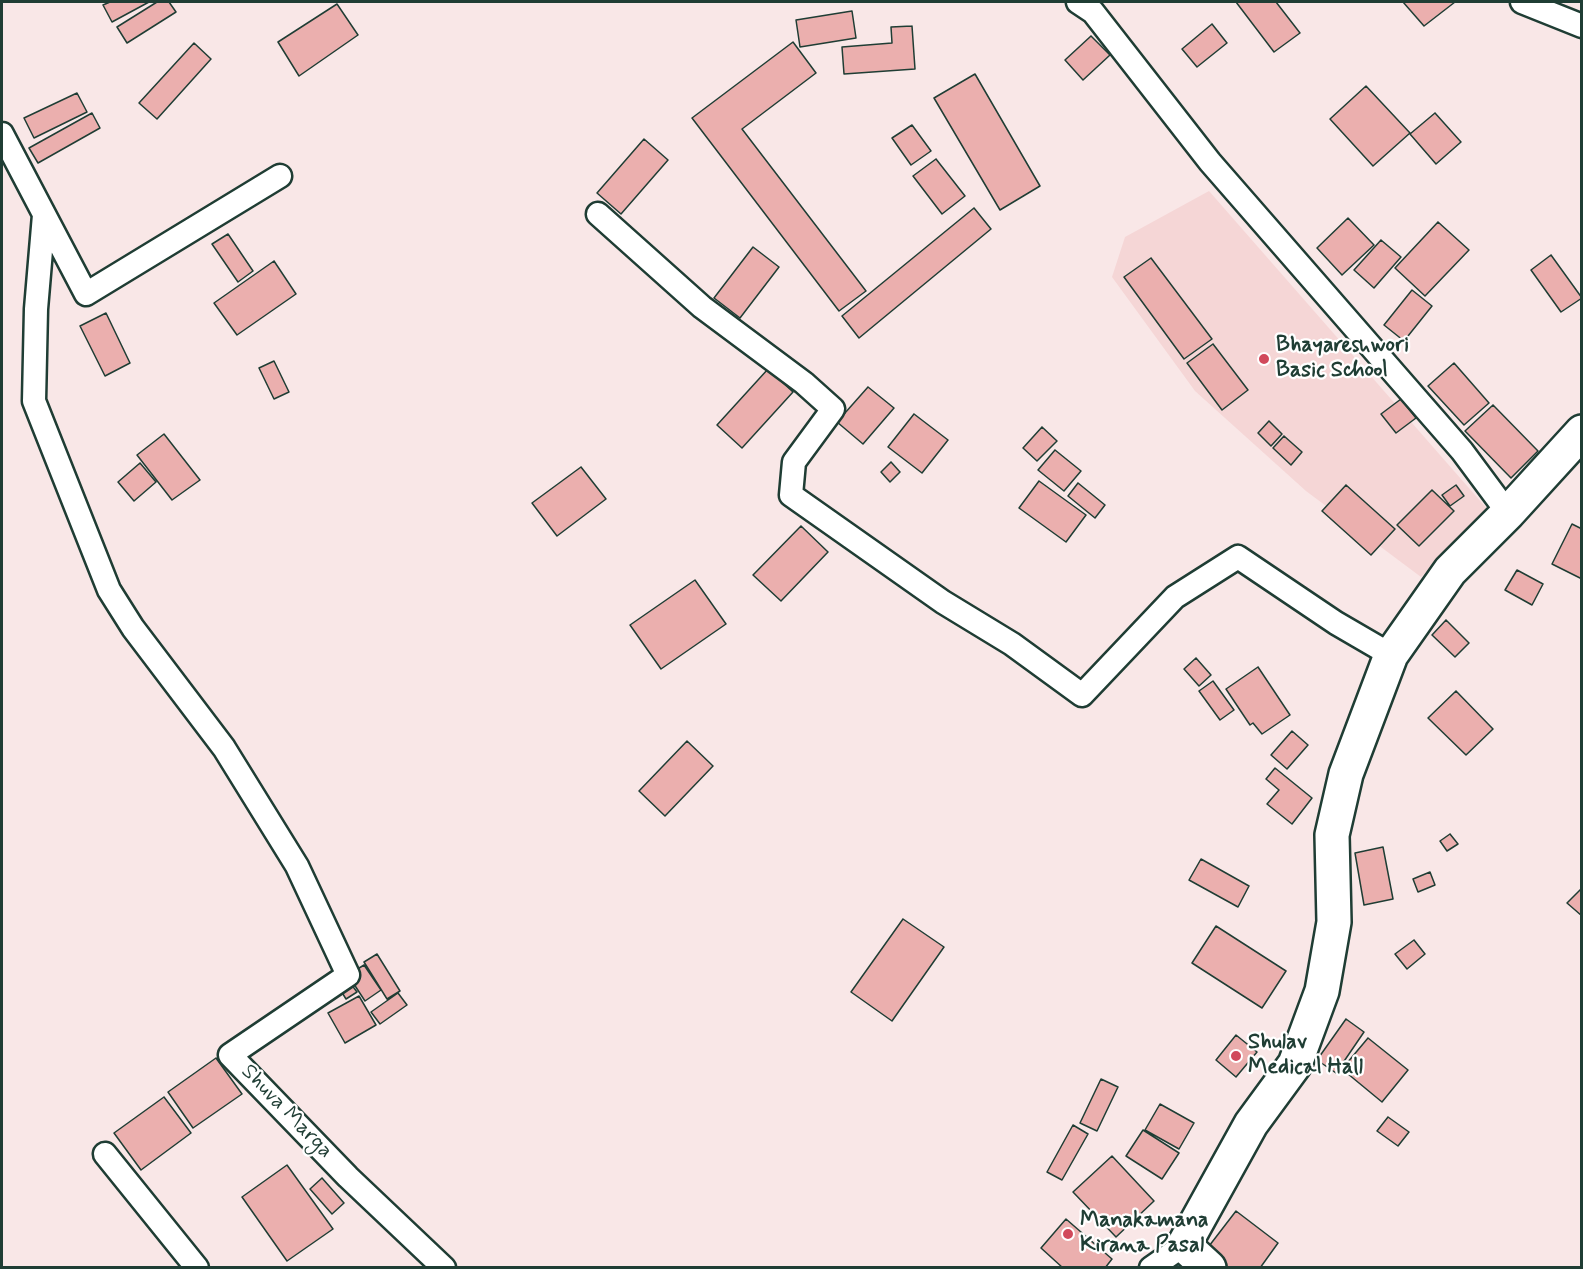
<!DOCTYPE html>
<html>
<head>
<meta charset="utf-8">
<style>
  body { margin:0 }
  #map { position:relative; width:1583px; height:1269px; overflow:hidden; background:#f9e7e7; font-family:Mynerve,sans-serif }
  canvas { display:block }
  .frame { position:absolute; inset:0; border:3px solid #1f3d34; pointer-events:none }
</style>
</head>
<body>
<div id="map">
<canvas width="1583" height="1269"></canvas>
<div class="frame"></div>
</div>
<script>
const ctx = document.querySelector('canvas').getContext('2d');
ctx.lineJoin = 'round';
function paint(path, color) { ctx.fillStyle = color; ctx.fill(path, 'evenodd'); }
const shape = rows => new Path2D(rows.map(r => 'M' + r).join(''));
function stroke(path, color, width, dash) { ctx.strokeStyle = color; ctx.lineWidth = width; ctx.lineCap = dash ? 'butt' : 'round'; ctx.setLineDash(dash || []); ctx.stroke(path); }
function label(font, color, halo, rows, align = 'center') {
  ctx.font = font + ' Mynerve,sans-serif'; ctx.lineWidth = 4.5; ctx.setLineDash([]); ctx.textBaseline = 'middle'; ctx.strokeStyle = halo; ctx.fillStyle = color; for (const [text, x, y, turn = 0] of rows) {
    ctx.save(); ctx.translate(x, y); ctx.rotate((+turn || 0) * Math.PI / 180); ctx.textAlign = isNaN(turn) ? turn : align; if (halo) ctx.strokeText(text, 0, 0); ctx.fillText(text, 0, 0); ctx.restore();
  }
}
const built = shape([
  [1209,191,1489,511,1421,577,1306,491,1195,391,1112,277,1125,237]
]);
const canal = shape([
  [1179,1264,1182,1268]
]);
const building = shape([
  [110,2,149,2,112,22,103,5,110,2],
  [157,2,169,2,176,12,127,43,117,27,157,2],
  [1236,2,1276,2,1300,33,1274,52,1236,2],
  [1403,2,1455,2,1424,26,1403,2],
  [337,4,358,35,299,76,278,42,337,4],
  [852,11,856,38,800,47,796,20,852,11],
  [1212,24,1227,43,1197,67,1182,49,1212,24],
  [912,26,915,69,844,74,842,47,892,43,891,27,912,26],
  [1091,36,1110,55,1083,80,1065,60,1091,36],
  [793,42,816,73,742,129,866,291,839,311,692,118,793,42],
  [194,43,211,59,157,119,139,103,194,43],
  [975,74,1040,186,1000,210,934,98,975,74],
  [1366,86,1410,133,1373,166,1330,119,1366,86],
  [77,93,87,112,34,138,24,118,77,93],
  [92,113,100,128,38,163,29,148,92,113],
  [1435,113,1461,142,1436,164,1410,134,1435,113],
  [912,125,931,151,911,165,892,138,912,125],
  [644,139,668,160,621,214,597,193,644,139],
  [936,159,965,196,942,214,913,176,936,159],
  [974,208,991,229,859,338,842,316,974,208],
  [1348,218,1374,245,1342,275,1317,248,1348,218],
  [1438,222,1469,250,1425,296,1395,268,1438,222],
  [228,234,253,271,238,282,212,244,228,234],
  [1381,240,1401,257,1374,288,1354,270,1381,240],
  [753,247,779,267,740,318,714,298,753,247],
  [1551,255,1582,298,1561,312,1531,270,1551,255],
  [1151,258,1212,339,1184,359,1124,277,1151,258],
  [274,261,296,294,237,335,214,303,274,261],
  [1412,290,1432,306,1404,341,1384,325,1412,290],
  [106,313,130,363,105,376,80,326,106,313],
  [1213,344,1248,390,1222,410,1187,363,1213,344],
  [274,361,289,392,274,399,259,368,274,361],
  [1454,363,1489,403,1464,425,1428,386,1454,363],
  [768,369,793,392,742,448,717,425,768,369],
  [868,387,894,408,863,444,837,422,868,387],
  [1401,399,1416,418,1396,433,1381,414,1401,399],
  [1493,405,1538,451,1511,478,1465,431,1493,405],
  [914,414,948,440,922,473,888,447,914,414],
  [1269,421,1282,434,1271,446,1258,433,1269,421],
  [1042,427,1057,441,1037,461,1023,448,1042,427],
  [164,434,200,480,172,500,137,455,164,434],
  [1284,436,1302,452,1291,465,1273,448,1284,436],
  [1055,450,1081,471,1064,491,1038,470,1055,450],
  [891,462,900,472,890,482,881,472,891,462],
  [140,463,156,482,134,501,118,482,140,463],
  [581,467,606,499,557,536,532,503,581,467],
  [1039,481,1086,515,1066,542,1019,508,1039,481],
  [1078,483,1105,505,1095,518,1068,496,1078,483],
  [1346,485,1395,529,1371,555,1322,511,1346,485],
  [1456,485,1464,496,1450,506,1442,495,1456,485],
  [1432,490,1454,511,1419,546,1397,525,1432,490],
  [1572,524,1582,529,1582,579,1552,564,1572,524],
  [801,526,828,552,781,601,753,575,801,526],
  [1517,570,1543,584,1532,605,1505,590,1517,570],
  [695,580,726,624,661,669,630,625,695,580],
  [1446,620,1469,643,1455,657,1432,635,1446,620],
  [1196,658,1211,675,1199,686,1184,669,1196,658],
  [1258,667,1290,715,1262,734,1253,723,1250,725,1226,689,1258,667],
  [1213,681,1234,710,1220,720,1199,691,1213,681],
  [1456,691,1493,729,1466,755,1428,718,1456,691],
  [1292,731,1308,745,1287,769,1271,755,1292,731],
  [687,741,713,766,665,816,639,791,687,741],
  [1275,768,1312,798,1292,824,1267,804,1279,790,1266,779,1275,768],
  [1450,834,1458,844,1447,851,1440,841,1450,834],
  [1383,847,1393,899,1364,905,1355,853,1383,847],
  [1201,859,1249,886,1238,907,1189,880,1201,859],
  [1430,872,1435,885,1418,892,1413,879,1430,872],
  [1582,888,1582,916,1567,903,1582,888],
  [903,919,944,947,892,1021,851,992,903,919],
  [1216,926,1286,971,1262,1008,1192,963,1216,926],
  [1414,940,1425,954,1407,969,1395,954,1414,940],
  [377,954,400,991,387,999,364,962,377,954],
  [364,965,381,990,365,1001,348,975,364,965],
  [348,980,357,992,346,999,338,986,348,980],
  [398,993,407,1005,380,1024,371,1012,398,993],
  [359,996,376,1025,345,1043,328,1013,359,996],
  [1346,1019,1364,1032,1336,1073,1317,1060,1346,1019],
  [1236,1035,1257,1052,1236,1077,1216,1060,1236,1035],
  [1368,1038,1408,1070,1382,1102,1342,1069,1368,1038],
  [216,1058,242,1094,193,1128,168,1092,216,1058],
  [1101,1079,1118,1087,1097,1131,1080,1123,1101,1079],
  [164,1097,191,1133,141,1170,114,1133,164,1097],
  [1160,1104,1194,1123,1179,1149,1145,1130,1160,1104],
  [1388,1117,1409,1132,1398,1146,1377,1131,1388,1117],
  [1073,1125,1088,1134,1062,1180,1047,1172,1073,1125],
  [1143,1130,1179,1153,1162,1179,1126,1156,1143,1130],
  [1112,1156,1154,1201,1116,1237,1073,1192,1112,1156],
  [287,1165,333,1229,287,1261,242,1197,287,1165],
  [322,1178,344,1203,332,1214,310,1189,322,1178],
  [1236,1211,1278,1243,1260,1268,1229,1268,1206,1250,1236,1211],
  [1066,1219,1112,1259,1105,1268,1063,1268,1041,1248,1066,1219]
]);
const minor = shape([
  [1078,2,1093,12,1210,162,1462,451,1508,513],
  [1522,2,1582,26],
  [2,134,86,294,280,176],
  [598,214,702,307,804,383,833,409,794,462,791,495,943,602,1012,644,1082,695,1175,597,1238,557,1336,623,1391,655],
  [44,215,36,309,34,401,109,590,133,628,224,748,297,866,348,975,230,1055,348,1177,444,1268],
  [105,1154,197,1268],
  [1151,1268,1184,1245]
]);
const primary = shape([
  [1209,1268,1184,1245,1251,1124,1295,1064,1322,991,1334,922,1332,835,1346,774,1391,655,1450,571,1508,513,1582,432]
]);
const markers = [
  [1264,359,6,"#d1495b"],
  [1236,1056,6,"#d1495b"],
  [1068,1234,6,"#d1495b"]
];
const poiNames = [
  ["Bhayareshwori",1276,346],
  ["Basic School",1276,371],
  ["Shulav",1248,1043],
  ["Medical Hall",1248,1068],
  ["Manakamana",1080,1221],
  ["Kirana Pasal",1080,1246]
];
const streetNames = [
  ["Shuva Marga",286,1112,46]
];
paint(built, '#f5d6d6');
stroke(canal, '#90d5f2', 28);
paint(building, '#ebafae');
stroke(building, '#1f3d34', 1.5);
stroke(minor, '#1f3d34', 27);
stroke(primary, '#1f3d34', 38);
stroke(minor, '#fff', 22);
stroke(primary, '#fff', 33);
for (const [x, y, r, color] of markers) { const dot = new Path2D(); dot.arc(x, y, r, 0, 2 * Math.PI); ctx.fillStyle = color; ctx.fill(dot); stroke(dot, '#fff', 2); }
label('bold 22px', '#1f3d34', '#fff', poiNames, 'left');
label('22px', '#1f3d34', '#fff', streetNames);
</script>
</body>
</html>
